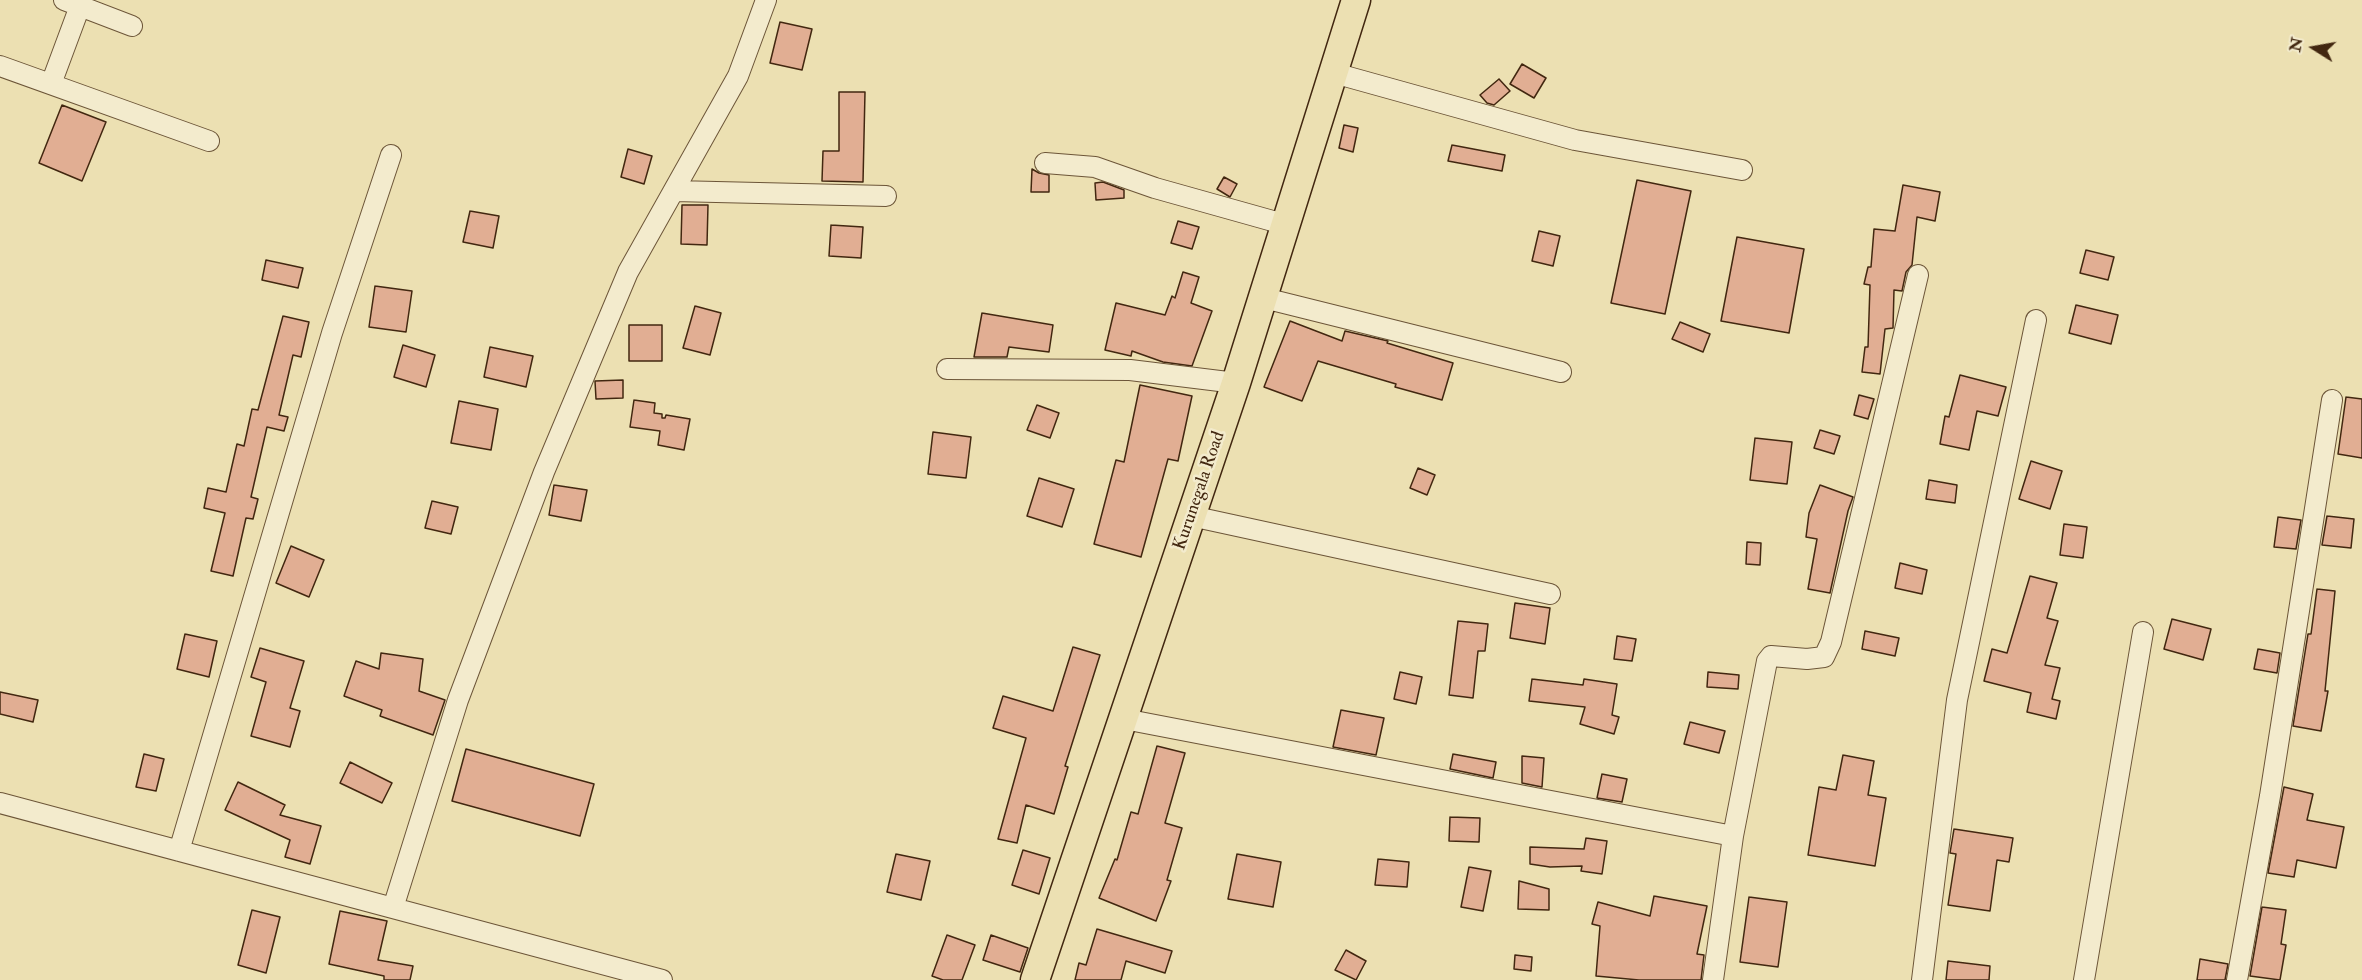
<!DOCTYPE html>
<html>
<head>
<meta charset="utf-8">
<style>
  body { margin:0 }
  #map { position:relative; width:2362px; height:980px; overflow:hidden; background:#ece0b2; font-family:"IM FELL Double Pica",serif }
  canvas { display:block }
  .north { position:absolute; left:2284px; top:18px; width:60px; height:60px; -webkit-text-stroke:4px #f3ebcd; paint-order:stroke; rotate:281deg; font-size:16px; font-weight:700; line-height:24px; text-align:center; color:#422710 }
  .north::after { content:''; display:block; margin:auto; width:21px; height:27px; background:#422710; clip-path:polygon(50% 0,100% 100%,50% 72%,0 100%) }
</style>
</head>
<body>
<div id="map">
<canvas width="2362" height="980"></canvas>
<div class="north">N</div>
</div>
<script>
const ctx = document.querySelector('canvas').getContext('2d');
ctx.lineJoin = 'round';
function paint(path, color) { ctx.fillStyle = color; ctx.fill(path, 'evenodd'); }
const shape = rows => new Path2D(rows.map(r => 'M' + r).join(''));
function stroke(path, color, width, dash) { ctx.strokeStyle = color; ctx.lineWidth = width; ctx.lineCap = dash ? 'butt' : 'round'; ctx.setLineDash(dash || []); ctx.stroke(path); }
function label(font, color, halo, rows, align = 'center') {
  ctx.font = font + ' "IM FELL Double Pica",serif'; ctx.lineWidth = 5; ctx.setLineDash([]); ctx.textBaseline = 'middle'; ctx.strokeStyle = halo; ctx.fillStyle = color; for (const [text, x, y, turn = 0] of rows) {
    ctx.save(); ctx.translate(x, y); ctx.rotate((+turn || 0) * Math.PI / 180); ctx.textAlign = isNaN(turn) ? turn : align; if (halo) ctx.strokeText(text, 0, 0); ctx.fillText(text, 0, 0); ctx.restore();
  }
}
const building = shape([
  [780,22,812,29,802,70,770,63,780,22],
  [1522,64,1546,78,1534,98,1510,84,1522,64],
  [1499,79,1510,91,1494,105,1487,103,1480,95,1499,79],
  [839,92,865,92,863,182,822,181,823,151,839,151,839,92],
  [62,105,106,122,82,181,39,163,62,105],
  [1344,125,1358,128,1353,152,1339,148,1344,125],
  [1452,145,1505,155,1502,171,1448,161,1452,145],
  [628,149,652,156,644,184,621,177,628,149],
  [1032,169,1039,173,1049,175,1049,192,1031,192,1032,169],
  [1224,177,1237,184,1230,197,1217,189,1224,177],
  [1637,180,1691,191,1665,314,1611,303,1637,180],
  [1103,182,1124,190,1124,198,1096,200,1095,183,1103,182],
  [1903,185,1940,192,1935,221,1917,217,1912,265,1906,272,1902,291,1894,290,1893,328,1885,329,1880,374,1862,372,1865,347,1868,347,1870,285,1864,284,1868,267,1871,267,1874,229,1895,231,1903,185],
  [682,205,708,205,707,245,681,244,682,205],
  [470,211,499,216,493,248,463,242,470,211],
  [1178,221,1199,227,1192,249,1171,243,1178,221],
  [831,225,863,227,861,258,829,256,831,225],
  [1539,231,1560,236,1553,266,1532,261,1539,231],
  [1737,237,1804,249,1789,333,1721,321,1737,237],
  [2086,250,2114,257,2108,280,2080,273,2086,250],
  [266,260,303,268,298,288,262,280,266,260],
  [1183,272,1199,277,1191,303,1212,311,1192,366,1163,362,1132,351,1131,356,1105,350,1116,303,1165,315,1172,296,1175,298,1183,272],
  [375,286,412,291,406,332,369,327,375,286],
  [2076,305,2118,315,2111,344,2069,333,2076,305],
  [695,306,721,313,710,355,683,348,695,306],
  [982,313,1053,325,1049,352,1009,347,1007,357,974,357,982,313],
  [283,316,309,322,301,357,293,355,279,415,288,417,284,431,267,427,251,497,258,499,253,519,246,518,233,576,211,571,225,513,204,508,208,488,226,492,237,444,244,446,252,409,258,410,283,316],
  [1290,321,1342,341,1345,331,1388,341,1387,343,1453,363,1442,400,1395,387,1396,384,1318,361,1302,401,1264,387,1290,321],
  [1680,322,1710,334,1703,352,1672,339,1680,322],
  [629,325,662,325,662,361,629,361,629,325],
  [403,345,435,355,426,387,394,377,403,345],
  [490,347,533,356,526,387,484,377,490,347],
  [1960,375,2006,387,1998,416,1977,411,1969,450,1940,444,1945,416,1949,417,1960,375],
  [623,380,623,398,596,399,595,381,623,380],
  [1140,385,1192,396,1178,461,1168,459,1141,557,1094,544,1116,460,1124,462,1140,385],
  [1859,395,1874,399,1868,419,1854,415,1859,395],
  [2346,397,2362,399,2362,458,2338,454,2346,397],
  [634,400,655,403,654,413,662,414,662,418,665,418,666,415,690,419,684,450,658,445,660,431,630,427,634,400],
  [459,401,498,409,491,450,451,443,459,401],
  [1037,405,1059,413,1050,438,1027,430,1037,405],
  [1820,430,1840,436,1834,454,1814,448,1820,430],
  [933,432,971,437,966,478,928,474,933,432],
  [1755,438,1792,442,1787,484,1750,480,1755,438],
  [2031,461,2062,471,2050,509,2019,499,2031,461],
  [1418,468,1435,475,1427,495,1410,488,1418,468],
  [1039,478,1074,489,1062,527,1027,516,1039,478],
  [1929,480,1957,485,1955,503,1926,499,1929,480],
  [554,485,587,490,581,521,549,515,554,485],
  [1820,485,1853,497,1848,511,1830,593,1808,589,1817,539,1806,537,1809,513,1820,485],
  [432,501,458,507,451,534,425,528,432,501],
  [2327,516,2354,519,2351,548,2322,545,2327,516],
  [2278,517,2301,520,2296,549,2274,547,2278,517],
  [2064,524,2087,527,2083,558,2060,555,2064,524],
  [1747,542,1761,543,1760,565,1746,564,1747,542],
  [291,546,324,560,309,597,276,583,291,546],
  [1900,563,1927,570,1922,594,1895,588,1900,563],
  [2030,576,2057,583,2047,618,2058,621,2045,665,2060,668,2052,699,2060,701,2056,719,2027,712,2031,693,1984,681,1992,649,2007,653,2030,576],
  [2317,589,2335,591,2325,691,2328,691,2321,731,2293,726,2308,634,2311,634,2317,589],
  [1515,603,1550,608,1545,644,1510,638,1515,603],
  [2172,619,2211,629,2203,660,2164,649,2172,619],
  [1458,621,1488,624,1485,651,1478,651,1473,698,1449,695,1458,621],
  [1865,631,1899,638,1895,656,1862,649,1865,631],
  [185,634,217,641,209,677,177,669,185,634],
  [1617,636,1636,639,1632,661,1614,659,1617,636],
  [1073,647,1100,655,1065,766,1068,767,1054,814,1026,805,1017,843,998,839,1026,738,993,728,1003,696,1053,711,1073,647],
  [260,648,304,661,290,708,300,711,290,747,251,736,266,682,251,677,260,648],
  [2258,649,2280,653,2277,673,2254,669,2258,649],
  [381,653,423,659,419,691,445,700,433,735,380,716,382,710,344,696,356,661,379,669,381,653],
  [1400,672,1422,677,1416,704,1394,699,1400,672],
  [1708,672,1739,675,1738,689,1707,687,1708,672],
  [1532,679,1583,685,1584,679,1617,684,1612,715,1619,717,1614,734,1580,724,1585,707,1529,701,1532,679],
  [0,692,38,700,33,722,0,714,0,692],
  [1341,710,1384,718,1376,755,1333,747,1341,710],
  [1690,722,1725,731,1719,753,1684,744,1690,722],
  [1157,746,1185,753,1165,823,1182,828,1167,880,1171,881,1156,921,1099,898,1115,859,1117,860,1131,812,1138,814,1157,746],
  [466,749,594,784,580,836,452,801,466,749],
  [144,754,164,759,156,791,136,787,144,754],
  [1453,754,1496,762,1493,778,1450,769,1453,754],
  [1843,755,1874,761,1868,795,1886,798,1875,866,1808,855,1819,787,1836,790,1843,755],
  [1522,756,1544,758,1542,787,1522,783,1522,756],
  [350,762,392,783,382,803,340,783,350,762],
  [1602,774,1627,779,1622,802,1597,798,1602,774],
  [238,782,285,805,280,815,321,826,310,864,285,857,290,840,225,810,238,782],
  [2284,787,2313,794,2307,820,2344,827,2336,868,2297,860,2294,877,2268,873,2284,787],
  [1450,817,1480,818,1479,842,1449,841,1450,817],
  [1954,829,2013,838,2009,862,1997,860,1990,911,1948,905,1956,854,1950,853,1954,829],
  [1586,838,1607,841,1602,874,1581,871,1582,866,1550,867,1530,864,1530,847,1584,849,1586,838],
  [1023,850,1050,858,1039,894,1012,885,1023,850],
  [896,854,930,861,921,900,887,892,896,854],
  [1237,854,1281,862,1273,907,1228,899,1237,854],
  [1378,859,1409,862,1407,887,1375,885,1378,859],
  [1469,867,1491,871,1483,911,1461,907,1469,867],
  [1519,881,1549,889,1549,910,1518,909,1519,881],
  [1654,896,1707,906,1697,954,1704,955,1701,980,1639,980,1596,976,1600,926,1592,924,1598,902,1650,916,1654,896],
  [1749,897,1787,902,1778,967,1740,962,1749,897],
  [2262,907,2286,910,2281,944,2286,945,2280,980,2250,976,2262,907],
  [252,910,280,917,266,973,238,965,252,910],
  [340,911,387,921,378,960,413,966,410,980,384,980,384,976,329,964,340,911],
  [1097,929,1172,951,1165,973,1126,961,1121,980,1075,980,1079,963,1086,965,1097,929],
  [947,935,975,945,962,980,943,980,932,976,947,935],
  [991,935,1028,948,1020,972,983,960,991,935],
  [1346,950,1366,961,1356,980,1335,970,1346,950],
  [1515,955,1532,957,1531,971,1514,969,1515,955],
  [2200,959,2228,964,2225,980,2197,980,2200,959],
  [1948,961,1990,966,1989,980,1946,980,1948,961]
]);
const minor = shape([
  [64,0,132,26],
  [0,66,209,141],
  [1334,73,1575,140,1742,170],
  [51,84,80,6],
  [1045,163,1095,167,1155,188,1287,225],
  [674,191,886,196],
  [1264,298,1561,372],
  [947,369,1130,370,1236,383],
  [1191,516,1550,594],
  [1124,719,1733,836,1767,661,1771,656,1807,659,1824,657,1831,642,1918,275],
  [0,803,662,980],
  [179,851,332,333,391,155],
  [393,908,458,700,544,472,628,272,738,76,766,0],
  [1713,980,1733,836],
  [1922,980,1957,700,2036,320],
  [2084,980,2143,632],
  [2237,980,2270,796,2332,400]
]);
const highway = shape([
  [1035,980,1236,383,1356,0]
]);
const streetNames = [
  ["Kurunegala Road",1200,491,-71]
];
paint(building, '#e1ae93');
stroke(building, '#422710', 1.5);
stroke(minor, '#6c5538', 22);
stroke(highway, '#422710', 31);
stroke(minor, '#f3ebcd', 20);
stroke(highway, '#ece0b2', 28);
label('18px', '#422710', '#f3ebcd', streetNames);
</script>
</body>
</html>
